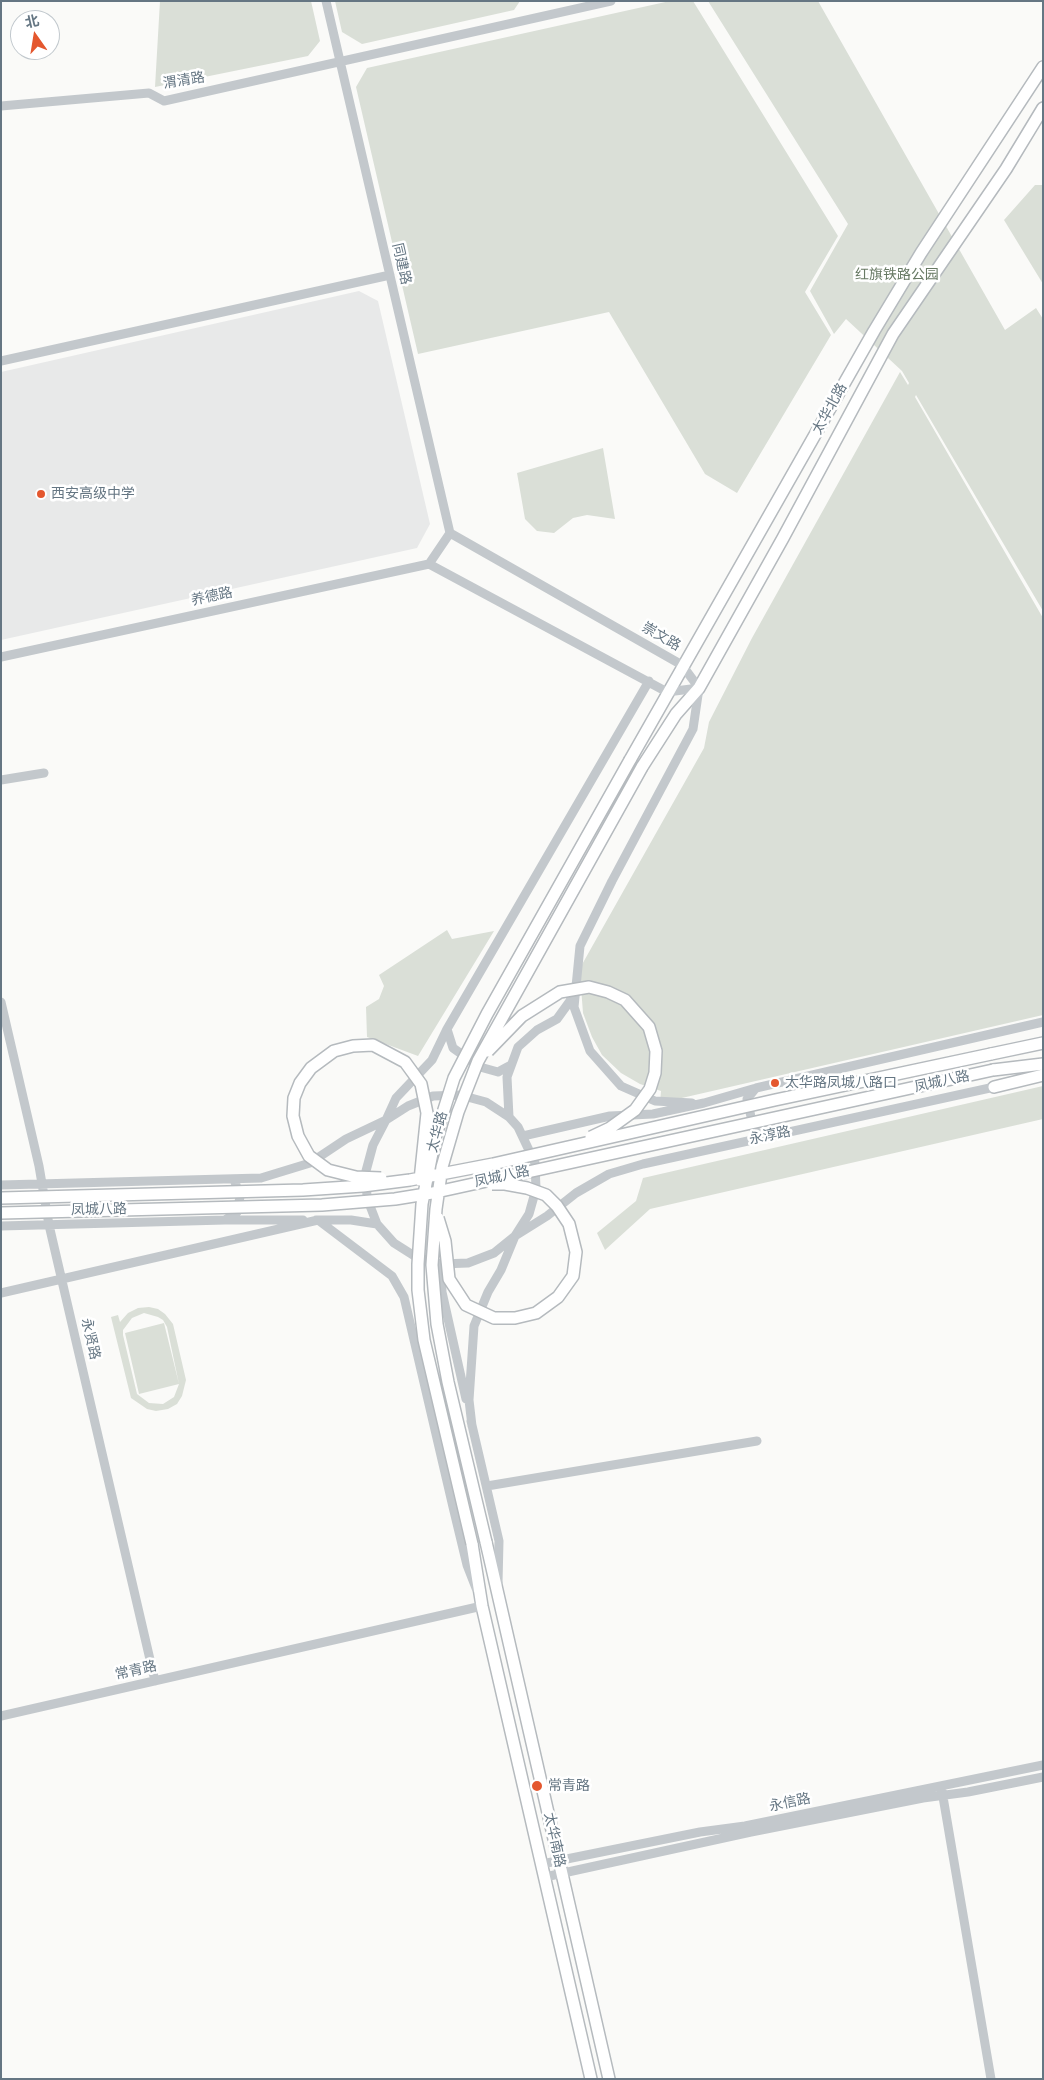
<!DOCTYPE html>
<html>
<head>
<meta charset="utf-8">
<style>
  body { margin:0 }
  #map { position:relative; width:1044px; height:2080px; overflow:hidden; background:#fafaf8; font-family:"DM Sans","Noto Sans SC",sans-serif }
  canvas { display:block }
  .frame { position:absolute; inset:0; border:2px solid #657683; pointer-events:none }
  .north { position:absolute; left:10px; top:10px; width:50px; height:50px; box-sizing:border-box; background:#fff; border:1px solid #c1c8cd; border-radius:50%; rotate:347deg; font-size:14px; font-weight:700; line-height:20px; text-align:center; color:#657683 }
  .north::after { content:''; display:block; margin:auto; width:18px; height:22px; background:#e4572e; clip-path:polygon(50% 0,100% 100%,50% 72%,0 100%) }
</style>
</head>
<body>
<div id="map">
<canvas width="1044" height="2080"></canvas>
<div class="frame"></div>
<div class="north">北</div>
</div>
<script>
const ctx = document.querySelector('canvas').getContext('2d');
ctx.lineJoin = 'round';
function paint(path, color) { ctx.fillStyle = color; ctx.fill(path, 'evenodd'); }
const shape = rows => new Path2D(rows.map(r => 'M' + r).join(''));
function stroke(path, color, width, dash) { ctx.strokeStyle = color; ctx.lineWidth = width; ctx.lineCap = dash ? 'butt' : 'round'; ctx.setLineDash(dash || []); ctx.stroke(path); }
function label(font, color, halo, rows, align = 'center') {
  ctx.font = font + ' "DM Sans","Noto Sans SC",sans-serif'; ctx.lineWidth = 5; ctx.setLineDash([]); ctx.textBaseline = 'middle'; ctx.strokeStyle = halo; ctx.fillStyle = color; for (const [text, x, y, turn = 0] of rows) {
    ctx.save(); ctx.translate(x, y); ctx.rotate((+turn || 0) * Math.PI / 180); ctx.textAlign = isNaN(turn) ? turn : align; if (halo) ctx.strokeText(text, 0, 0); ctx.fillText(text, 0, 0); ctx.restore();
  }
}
const built = shape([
  [359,291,378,301,430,524,417,548,1,640,1,372]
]);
const green = shape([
  [160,1,311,1,320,41,308,56,155,87],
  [335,1,520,1,514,10,362,44,342,32],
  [670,1,693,1,838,236,805,292,831,335,737,493,705,474,609,312,418,354,356,87,367,68],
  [708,1,818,1,1005,330,1036,308,1043,319,1043,611,916,395,915,397,1043,618,1043,1015,660,1103,661,1091,640,1084,621,1073,602,1055,592,1037,583,1013,581,987,579,986,580,968,704,748,709,722,752,638,900,372,908,385,909,383,902,371,846,319,834,334,810,291,848,224],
  [1035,185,1043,185,1043,284,1004,220],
  [603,448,615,519,587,515,573,518,554,533,537,531,525,519,517,473],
  [447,930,452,939,494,931,418,1056,367,1037,366,1007,379,999,384,986,379,975],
  [1043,1086,1043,1119,650,1209,605,1250,597,1233,636,1201,643,1178],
  [149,1307,158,1309,165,1314,173,1324,186,1380,182,1396,177,1404,168,1409,156,1411,147,1409,131,1398,111,1317,118,1315,120,1322,128,1313,138,1308],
  [144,1313,158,1317,163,1320,167,1327,179,1384,164,1323,125,1333,139,1394,179,1384,174,1397,163,1404,149,1403,137,1394,123,1335,123,1330,132,1318]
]);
const minor = shape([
  [326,1,450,533],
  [1,106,149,93,164,101,611,1],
  [1,361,390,275],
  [429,564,450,533,682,665,699,688],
  [429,564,667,692,699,688],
  [1,657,429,564],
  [1,780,44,773],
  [1,1002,39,1166,49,1225,155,1681],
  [447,1029,453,1048,480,1067,498,1072,511,1065],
  [756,1088,747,1099,754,1130,764,1137],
  [692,1103,655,1101,621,1086,590,1051,574,1007,580,946,612,881,693,729,699,688],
  [509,1117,507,1077,518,1047,537,1030,557,1019,570,1001,572,994],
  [523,1136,610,1116,653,1114,704,1103,756,1088,1043,1022],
  [1,1185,261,1178,310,1163,346,1139,386,1120,408,1106,433,1096,460,1095,486,1102,509,1117,518,1127,535,1163,536,1189,529,1214,515,1236,494,1253,468,1263,441,1264,416,1257,394,1243,377,1224,367,1198,366,1171,373,1145,386,1120,396,1098,432,1060,447,1029,649,681],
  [225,1220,237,1212,240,1197,234,1179],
  [316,1220,351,1220,377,1224],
  [1,1226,225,1220,303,1220],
  [441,1264,442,1292,466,1399],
  [1,1293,318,1220,392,1276,404,1297,453,1507,467,1565,476,1588],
  [471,1421,499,1541,498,1583],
  [472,1426,469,1400,474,1326,488,1292,501,1270,515,1236,547,1216,576,1193,609,1174,643,1164,999,1086],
  [487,1486,757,1441],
  [1,1716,482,1606,480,1600],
  [942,1791,991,2079],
  [542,1864,700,1832,745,1826,1043,1765],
  [545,1877,751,1832,923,1798,968,1792,1043,1777]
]);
const major = shape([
  [630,760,874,331,921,253,1043,67],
  [642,767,676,714,699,688,783,538,893,334,1006,169,1043,108],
  [991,1054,1043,1043],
  [993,1070,1043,1064],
  [994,1087,1043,1075],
  [486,1542,609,2079],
  [472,1544,482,1606,591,2079]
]);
const majorBridge = shape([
  [488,1051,522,1016,560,992,589,987,608,992,625,1000,649,1027,656,1051,655,1073,650,1089,635,1110,610,1128,591,1137],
  [381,1178,356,1177,328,1170,309,1156,298,1136,293,1116,294,1098,300,1083,311,1068,334,1051,353,1046,373,1045,405,1062,421,1084,427,1113,420,1180],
  [1,1198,303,1190,363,1186,410,1180,493,1164,775,1100,991,1054],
  [1,1213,322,1205,395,1199,432,1193,993,1070],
  [438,1218,445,1241,449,1279,466,1305,494,1318,515,1318,536,1313,558,1297,573,1276,576,1252,569,1224,557,1206,546,1195,527,1188,505,1184,492,1184],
  [486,1542,448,1382,437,1324,432,1265,436,1209,442,1167,458,1112,478,1061,642,767],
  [472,1544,424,1340,418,1290,418,1264,422,1204,435,1138,454,1078,487,1014,630,760]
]);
const markers = [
  [41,494,5,"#e4572e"],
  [775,1083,5,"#e4572e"],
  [537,1786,6,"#e4572e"]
];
const streetNames = [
  ["渭清路",184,81,-9],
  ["同建路",401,264,77],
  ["太华北路",830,409,-61],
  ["养德路",212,597,-12],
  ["崇文路",661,637,30],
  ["凤城八路",942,1082,-12],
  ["太华路",438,1132,-75],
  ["永淳路",770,1136,-12],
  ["凤城八路",502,1177,-12],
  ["凤城八路",99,1210,-1],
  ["永贤路",90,1339,77],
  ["常青路",136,1671,-13],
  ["永信路",790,1803,-12],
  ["太华南路",554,1840,78]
];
const parkNames = [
  ["红旗铁路公园",897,275]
];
const poiNames = [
  ["西安高级中学",51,494],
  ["太华路凤城八路口",785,1083],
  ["常青路",548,1786]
];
paint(built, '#e8e9e9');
paint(green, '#dadfd7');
stroke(major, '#b5babe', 14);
stroke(minor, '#c3c8cc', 9);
stroke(major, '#fff', 11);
stroke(majorBridge, '#b5babe', 14, []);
stroke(majorBridge, '#fff', 11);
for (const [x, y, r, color] of markers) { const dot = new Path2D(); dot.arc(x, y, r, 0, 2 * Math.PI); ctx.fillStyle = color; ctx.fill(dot); stroke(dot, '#fff', 2); }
label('14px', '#657683', '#fff', streetNames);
label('14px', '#687a64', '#fff', parkNames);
label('14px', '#657683', '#fff', poiNames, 'left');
</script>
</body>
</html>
